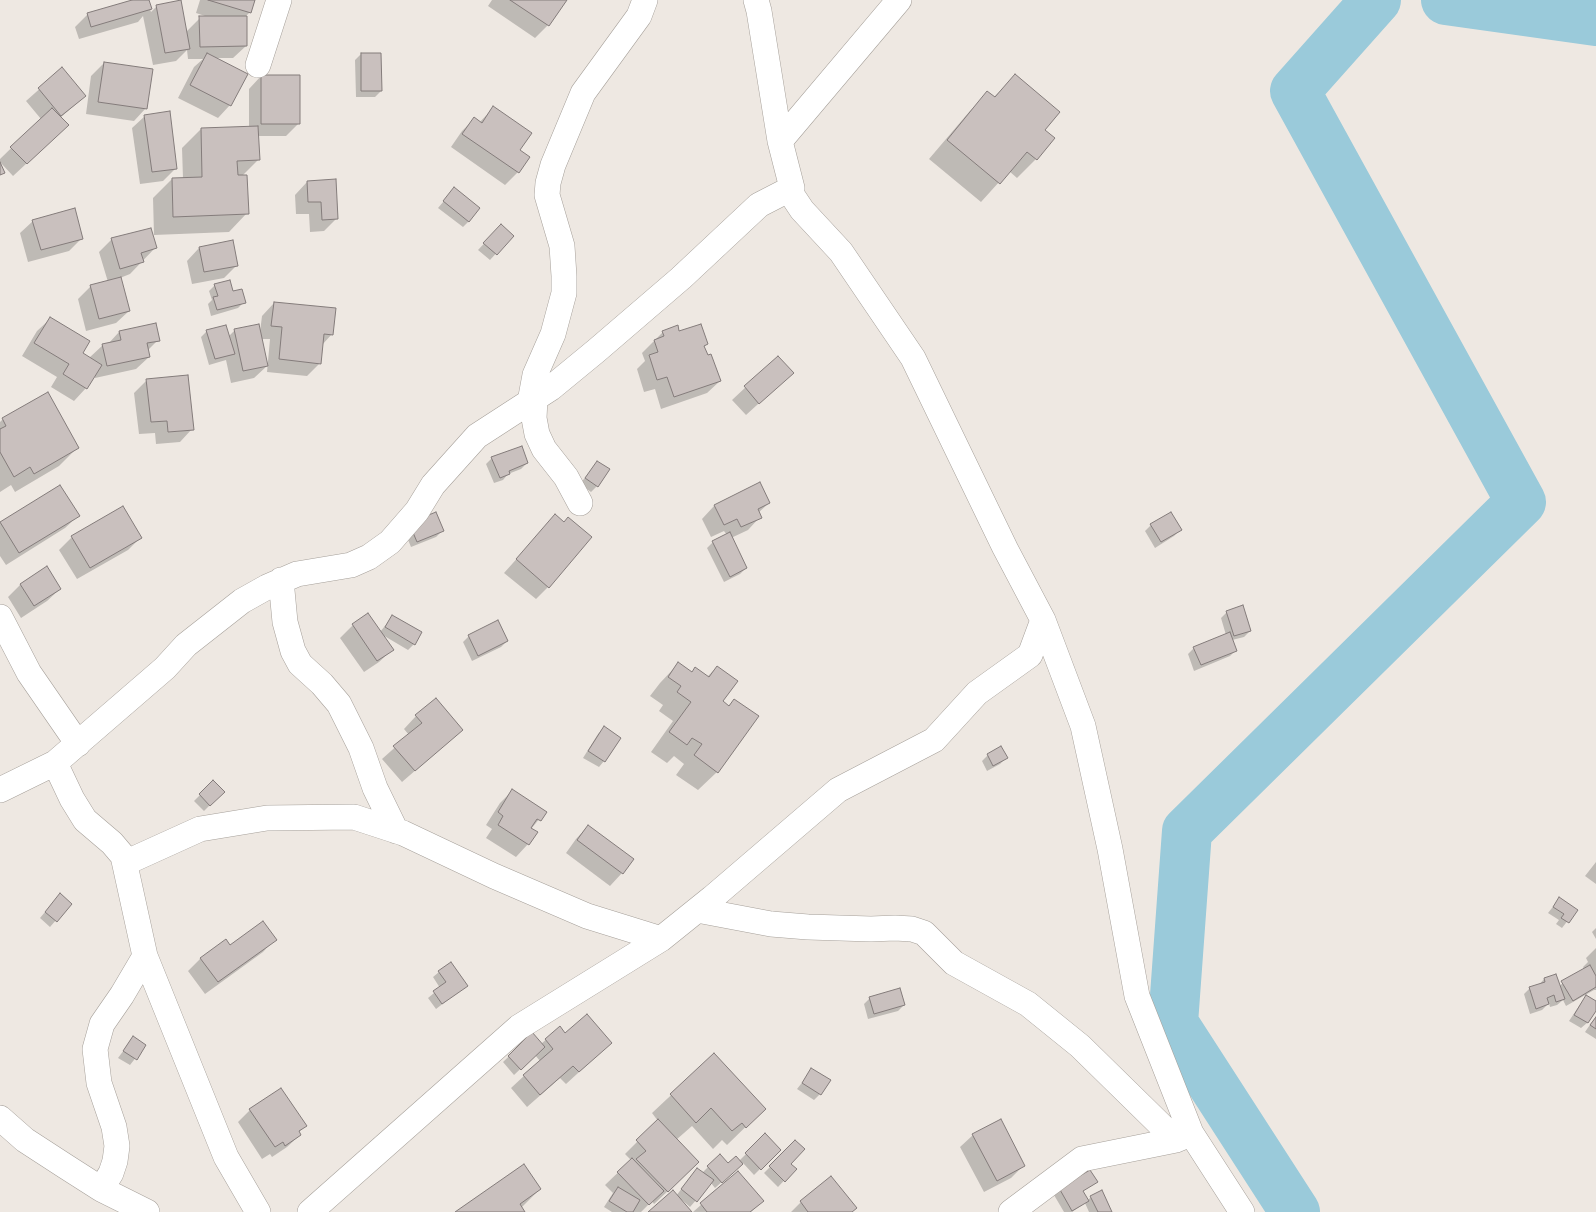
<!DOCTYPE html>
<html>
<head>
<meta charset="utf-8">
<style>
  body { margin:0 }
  canvas { display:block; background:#eee8e2 }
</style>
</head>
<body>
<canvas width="1596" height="1212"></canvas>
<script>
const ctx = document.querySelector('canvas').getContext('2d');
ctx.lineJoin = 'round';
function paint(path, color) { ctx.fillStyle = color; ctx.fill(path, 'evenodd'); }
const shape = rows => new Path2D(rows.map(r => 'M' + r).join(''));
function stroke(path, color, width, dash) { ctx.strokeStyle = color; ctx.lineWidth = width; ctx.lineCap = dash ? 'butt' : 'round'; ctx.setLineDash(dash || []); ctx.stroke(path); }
const shadow = shape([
  [136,0,147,0,151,12,157,6,186,32,200,18,208,17,196,13,200,0,253,0,250,12,245,17,246,46,233,58,215,58,230,105,218,118,178,98,194,67,203,59,188,59,187,50,176,61,153,65,143,16,138,22,79,39,75,27,88,14],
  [492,0,565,0,548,25,535,38,488,6],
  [361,54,381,91,375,97,356,97,355,60],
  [104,63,146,108,134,121,86,114,91,76],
  [62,69,85,96,60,118,54,138,13,176,0,162,0,159,41,119,26,101],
  [261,76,299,123,286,136,257,136,258,160,242,176,247,213,229,232,154,235,153,198,172,179,183,179,182,148,201,129,249,128,249,89],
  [1015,76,1044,130,1036,159,1017,178,1009,171,981,202,929,159,969,112,988,93,993,98],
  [493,108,518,151,518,172,505,185,451,147,462,131,474,119,479,123],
  [145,116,176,168,163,181,140,184,132,128],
  [307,182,336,219,324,231,310,232,309,214,296,214,295,195],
  [449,195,469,221,463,227,438,208],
  [33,221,82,238,69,251,28,262,20,233],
  [150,229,156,247,130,274,120,278,129,311,116,323,86,331,78,299,91,286,108,282,99,252,111,240],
  [495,232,512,236,490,260,478,250],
  [199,248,237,265,224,278,192,284,187,261],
  [215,285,232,293,244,302,238,308,211,316,208,304,212,300,209,291],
  [274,303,332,334,322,345,320,363,307,376,267,372,270,339,261,339,267,366,254,378,231,383,226,360,209,365,201,337,207,331,228,337,235,330,260,332,262,316],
  [50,319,82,354,89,358,103,345,108,344,119,332,158,340,147,351,149,357,136,369,95,378,94,375,86,388,74,401,51,387,57,377,22,356,37,331],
  [663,332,679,332,707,344,704,347,720,381,707,393,661,409,655,389,644,392,637,369,645,361,642,353],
  [778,357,779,385,746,415,732,400],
  [147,380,192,429,180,442,156,444,155,433,139,434,134,393],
  [3,419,78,447,59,466,15,492,11,485,0,492,0,422],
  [492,458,527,463,521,469,508,474,503,480,494,483,486,464],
  [597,462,597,486,591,492,580,484],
  [760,484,769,503,758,513,760,517,748,530,731,538,746,568,740,574,724,582,707,548,713,542,727,535,724,531,711,537,702,519,714,506],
  [60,487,78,516,65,528,6,565,0,556,0,523],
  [555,516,548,587,536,599,504,573],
  [1151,525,1180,530,1174,536,1155,548,1145,531],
  [404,530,442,531,436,537,411,547],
  [72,537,141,537,128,550,77,579,59,550],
  [47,568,60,589,47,601,21,618,8,597,20,585],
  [1227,612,1250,631,1244,637,1232,640,1236,650,1230,656,1194,671,1188,654,1194,648,1226,635,1221,618],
  [368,615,380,632,393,616,414,644,408,650,381,634,392,650,379,662,364,672,340,638,353,625],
  [469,636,507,641,501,647,472,661,463,642],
  [678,664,691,673,707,677,717,667,721,701,728,706,735,700,717,772,698,790,676,775,684,764,674,756,667,763,651,752,673,721,659,711,663,705,650,696,660,683],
  [416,716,462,730,402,782,382,759,409,735,404,729],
  [604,728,604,761,599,767,583,758,598,734],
  [988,755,1006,758,1000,764,987,771,982,761],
  [213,782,223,792,204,811,194,801],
  [512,791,545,812,531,829,528,844,516,857,486,838,492,829,486,825,500,803],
  [588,826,622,873,610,886,566,853,576,839],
  [1596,862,1596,884,1585,876],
  [1559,899,1576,910,1562,928,1556,924,1559,920,1548,913],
  [54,901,70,904,50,927,40,918],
  [1596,928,1596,939,1592,932],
  [275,939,263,952,205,994,188,971,200,959,226,940,230,946],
  [1596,948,1596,990,1594,990,1566,1006,1563,1000,1557,1005,1550,1007,1549,1003,1542,1010,1530,1014,1524,994,1530,988,1538,986,1544,979,1559,986,1584,969,1583,967,1588,962,1586,958],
  [439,972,466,986,436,1009,428,998,440,988,433,977],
  [1587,997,1596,1003,1596,1008,1587,1023,1581,1028,1569,1021,1581,1003],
  [870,998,904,1005,898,1011,868,1019,864,1004],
  [1596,1016,1596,1039,1585,1032],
  [559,1028,565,1034,611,1043,566,1084,560,1078,527,1107,511,1088,540,1061,535,1055,514,1075,503,1062,532,1034,541,1044],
  [133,1038,145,1046,130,1065,118,1058],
  [714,1055,764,1109,727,1145,722,1140,713,1149,692,1126,676,1140,685,1175,654,1204,652,1201,641,1212,612,1212,604,1207,613,1193,605,1185,631,1160,625,1154,658,1121,652,1113],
  [812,1070,820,1094,814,1100,797,1089],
  [250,1110,305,1126,298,1133,300,1135,287,1147,272,1157,270,1154,262,1159,238,1122],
  [765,1135,779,1150,754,1175,743,1163,715,1188,711,1183,690,1207,682,1200,681,1201,691,1212,650,1212,676,1196,692,1175,702,1173,708,1167,727,1165,739,1161],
  [973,1135,1024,1165,1011,1178,984,1192,960,1147],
  [795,1142,789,1164,795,1169,778,1187,764,1173],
  [738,1172,762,1201,751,1212,693,1212],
  [1096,1182,1082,1192,1087,1201,1091,1197,1110,1212,1089,1212,1085,1203,1072,1212,1064,1212,1054,1195,1059,1189],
  [540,1189,521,1208,524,1212,457,1212],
  [801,1202,851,1212,791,1212]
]);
const river = shape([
  [1446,0,1596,21],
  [1295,1212,1173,1023,1187,831,1521,502,1295,91,1376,0]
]);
const building = shape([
  [132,0,149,0,152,9,91,27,87,13,132,0],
  [181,0,190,49,165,53,156,5,181,0],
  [208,0,255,0,251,13,208,0],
  [510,0,567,0,549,26,510,0],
  [199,16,247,16,247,46,200,47,199,16],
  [207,53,248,74,231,106,190,85,207,53],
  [361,53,381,53,382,91,361,91,361,53],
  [104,62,153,69,147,109,98,102,104,62],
  [62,67,86,96,61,116,38,88,62,67],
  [1015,74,1060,112,1045,130,1055,138,1037,160,1027,152,1000,184,947,140,987,91,995,97,1015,74],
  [261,75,300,75,300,124,261,124,261,75],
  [493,106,532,133,520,150,530,157,519,173,462,134,474,117,482,123,493,106],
  [52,108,69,125,27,164,10,147,52,108],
  [170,111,177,169,152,172,144,115,170,111],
  [258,126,260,160,237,161,238,175,247,175,249,214,173,217,172,178,202,177,201,128,258,126],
  [0,162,5,173,0,175,0,162],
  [336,179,338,219,322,220,321,202,308,202,307,181,336,179],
  [454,187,480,208,469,222,443,201,454,187],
  [75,208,83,239,41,250,32,220,75,208],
  [501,224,514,236,497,255,483,243,501,224],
  [151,228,157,248,141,253,144,262,120,269,111,238,151,228],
  [233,240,238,266,204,272,199,247,233,240],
  [121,277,130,311,99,319,90,285,121,277],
  [230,280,233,291,242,289,246,303,217,310,213,297,218,296,214,284,230,280],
  [274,302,336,308,333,335,324,334,321,364,279,359,282,327,271,326,274,302],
  [50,317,90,341,83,353,102,365,87,389,63,374,69,364,34,343,50,317],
  [156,323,160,341,147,343,150,357,107,366,102,344,121,340,119,331,156,323],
  [259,324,268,366,243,371,234,329,259,324],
  [701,324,708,344,704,346,708,355,711,354,721,381,674,397,667,377,657,380,649,355,658,352,654,340,664,336,662,331,678,325,679,331,701,324],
  [226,325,235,354,215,359,206,330,226,325],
  [778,356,794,373,759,404,744,386,778,356],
  [188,375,194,430,168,432,167,421,151,422,146,379,188,375],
  [48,392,79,448,34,474,30,467,14,477,0,452,0,429,6,426,2,418,48,392],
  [522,446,528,463,509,471,510,474,500,478,491,457,522,446],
  [597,461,610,469,598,487,585,478,597,461],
  [760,482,770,503,758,509,762,518,741,527,737,519,724,525,714,505,760,482],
  [60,485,80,516,19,553,0,522,60,485],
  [123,506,142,538,90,568,71,536,123,506],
  [436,512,444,531,417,542,409,523,436,512],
  [1171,512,1182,530,1161,542,1150,524,1171,512],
  [555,514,564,522,568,517,592,537,549,588,516,559,555,514],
  [730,532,747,568,730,577,712,541,730,532],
  [47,566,61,589,34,606,20,584,47,566],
  [1243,605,1251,631,1234,636,1226,611,1243,605],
  [368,613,394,650,377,661,352,624,368,613],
  [392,615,422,632,415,645,385,627,392,615],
  [498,620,508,641,478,656,468,635,498,620],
  [1230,632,1237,651,1201,665,1193,647,1230,632],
  [678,662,692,672,695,667,709,677,717,666,738,681,723,701,729,706,734,699,759,716,718,773,694,755,702,744,692,738,687,745,669,732,691,702,677,692,681,686,668,677,678,662],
  [436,698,463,730,415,771,393,746,422,723,415,715,436,698],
  [604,726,621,738,605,762,588,751,604,726],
  [1001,746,1008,758,993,766,987,754,1001,746],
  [213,780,225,792,210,806,199,794,213,780],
  [512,789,547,812,541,821,537,819,531,828,538,832,529,845,498,825,503,816,498,812,512,789],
  [588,825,634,859,623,874,577,840,588,825],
  [60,893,72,904,57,922,45,912,60,893],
  [1559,897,1578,910,1569,923,1561,918,1564,914,1553,907,1559,897],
  [263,921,277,940,218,982,200,958,226,939,230,945,263,921],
  [451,962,468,986,442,1004,433,991,446,982,438,971,451,962],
  [1590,965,1596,976,1596,987,1573,1001,1561,981,1590,965],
  [1556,974,1565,999,1556,1002,1554,995,1547,998,1549,1004,1536,1009,1529,987,1545,982,1544,978,1556,974],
  [900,988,905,1005,874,1014,869,997,900,988],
  [1586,995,1596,1001,1596,1011,1588,1023,1574,1015,1586,995],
  [587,1014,612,1043,579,1072,573,1066,540,1095,523,1075,553,1049,545,1039,560,1026,565,1033,587,1014],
  [1596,1017,1596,1029,1590,1025,1596,1017],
  [532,1032,545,1047,521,1070,508,1056,532,1032],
  [133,1036,146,1045,137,1060,123,1051,133,1036],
  [714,1053,766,1109,746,1128,742,1123,732,1131,711,1108,696,1123,670,1094,714,1053],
  [811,1068,831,1080,821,1095,802,1083,811,1068],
  [281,1088,307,1126,299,1131,301,1135,285,1146,283,1142,275,1147,249,1109,281,1088],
  [658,1119,699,1162,668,1192,636,1159,646,1151,636,1140,658,1119],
  [1001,1119,1025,1166,997,1181,972,1134,1001,1119],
  [765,1133,781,1150,761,1170,745,1153,765,1133],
  [795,1140,805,1149,791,1164,797,1169,785,1182,769,1166,795,1140],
  [720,1154,728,1163,736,1156,743,1164,722,1183,707,1166,720,1154],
  [632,1158,664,1191,649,1205,617,1172,632,1158],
  [524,1164,541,1189,520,1204,525,1212,455,1212,524,1164],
  [697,1168,714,1180,697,1202,681,1189,697,1168],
  [1090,1170,1098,1182,1083,1191,1089,1201,1072,1211,1059,1188,1090,1170],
  [738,1171,764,1201,750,1212,707,1212,700,1203,738,1171],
  [831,1176,857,1208,852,1212,808,1212,800,1201,831,1176],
  [618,1187,640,1200,633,1212,627,1212,609,1201,618,1187],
  [673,1190,692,1212,648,1212,673,1190],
  [1102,1190,1112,1212,1098,1212,1090,1196,1102,1190]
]);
const street = shape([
  [756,0,759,11,780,141,792,188,790,192,802,210,841,252,913,358,1005,548,1043,620,1083,726,1110,849,1137,996,1191,1133,1242,1212],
  [258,65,279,0],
  [780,141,899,0],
  [535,399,534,418,537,434,544,449,566,477,580,503],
  [530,402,535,375,553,334,564,293,564,276,562,246,547,195,548,183,553,165,583,93,639,16,645,0],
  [281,580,285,622,293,651,300,664,322,684,339,704,361,748,375,788,396,831],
  [0,617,29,673,78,744],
  [55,763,72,799,85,820,112,843,123,856,145,956,226,1157,258,1212],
  [0,790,55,763,165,668,186,645,242,601,267,587,297,574,351,565,369,557,390,542,417,511,433,485,477,436,551,388,596,351,681,278,759,205,792,188],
  [125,863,200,829,267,818,354,817,403,833,494,876,587,916,661,939],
  [697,910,771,924,808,927,871,929,895,928,912,929,924,933,954,963,1028,1004,1080,1046,1176,1140],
  [0,1118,25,1140,65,1166,101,1189,147,1212],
  [101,1189,111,1173,115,1161,117,1146,114,1127,99,1083,95,1049,102,1024,122,995,145,956],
  [310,1212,519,1027,661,939,712,898,838,790,934,740,977,693,1030,655,1043,620],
  [1011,1212,1082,1159,1176,1140,1188,1135]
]);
paint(shadow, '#0003');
stroke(river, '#9acada', 50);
paint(building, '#c9c0be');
stroke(building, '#847c7b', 1);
stroke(street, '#a6a09a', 26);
stroke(street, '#fff', 25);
</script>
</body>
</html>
